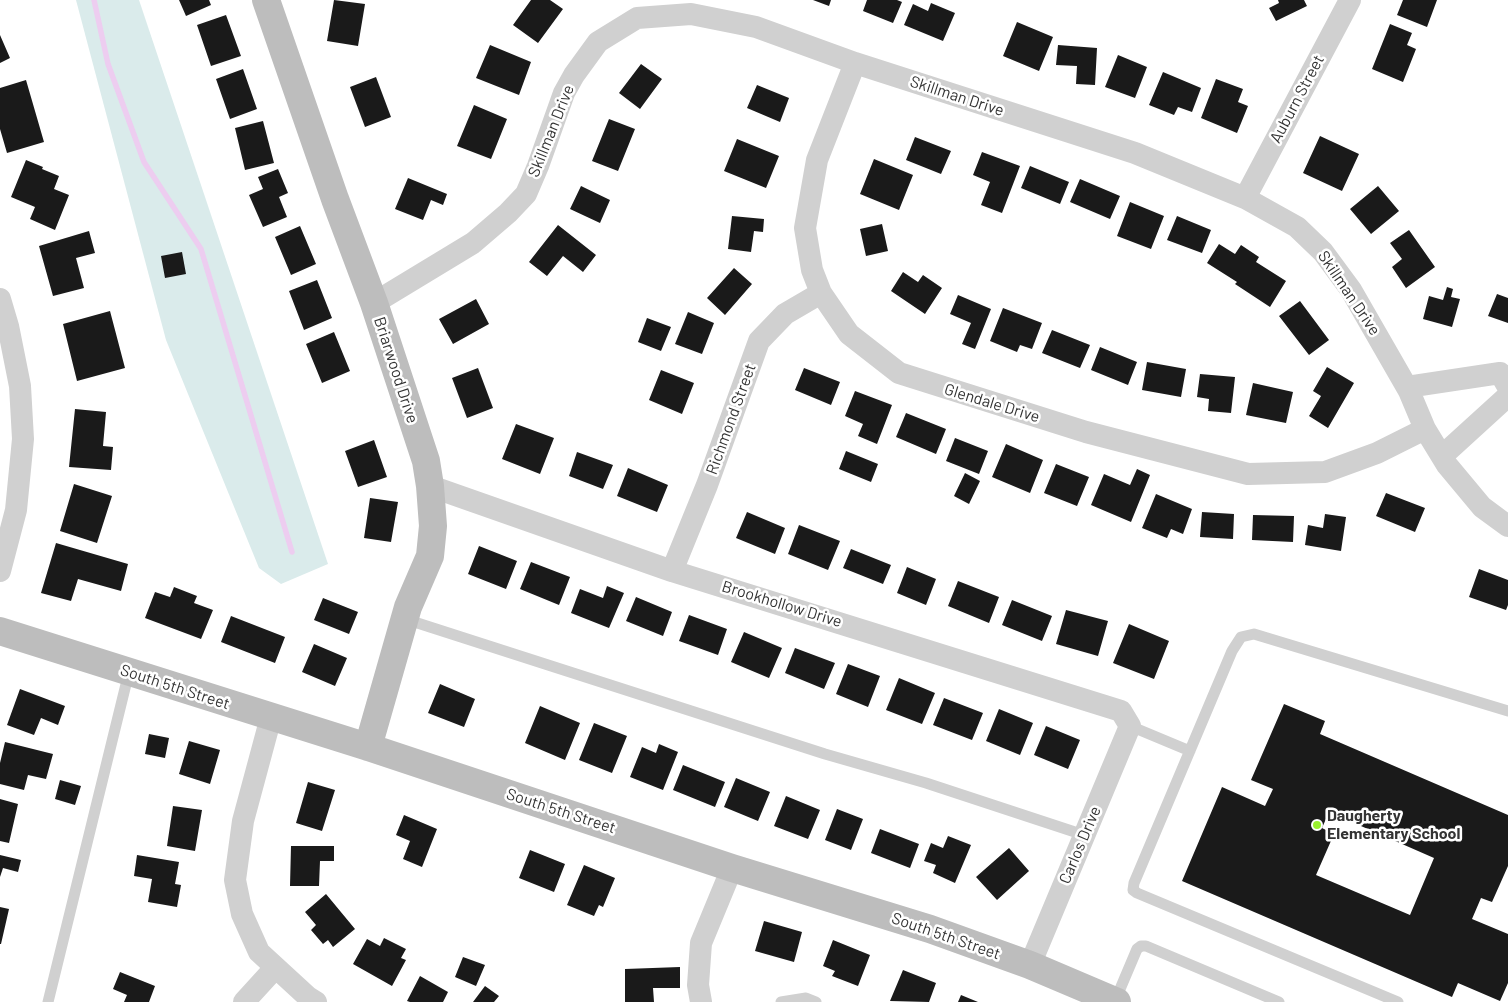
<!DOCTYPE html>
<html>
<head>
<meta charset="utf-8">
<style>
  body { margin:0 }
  canvas { display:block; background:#fff }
</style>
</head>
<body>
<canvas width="1508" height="1002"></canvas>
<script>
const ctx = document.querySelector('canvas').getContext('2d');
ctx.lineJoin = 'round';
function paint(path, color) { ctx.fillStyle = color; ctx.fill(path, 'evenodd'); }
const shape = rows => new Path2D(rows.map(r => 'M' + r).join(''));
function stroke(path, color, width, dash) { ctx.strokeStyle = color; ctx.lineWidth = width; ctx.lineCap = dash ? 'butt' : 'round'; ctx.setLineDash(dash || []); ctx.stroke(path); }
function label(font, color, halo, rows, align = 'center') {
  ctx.font = font + ' Barlow,sans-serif'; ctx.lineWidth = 5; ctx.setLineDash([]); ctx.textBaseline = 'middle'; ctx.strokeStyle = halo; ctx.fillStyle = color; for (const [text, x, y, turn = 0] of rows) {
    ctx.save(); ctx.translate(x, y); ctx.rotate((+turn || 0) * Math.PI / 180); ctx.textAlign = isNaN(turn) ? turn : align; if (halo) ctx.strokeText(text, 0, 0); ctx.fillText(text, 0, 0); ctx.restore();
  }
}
const green = shape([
  [76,0,139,0,328,564,281,584,259,568,166,340]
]);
const stream = shape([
  [94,0,108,64,144,162,201,249,292,552]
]);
const building = shape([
  [179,0,209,0,211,5,186,16],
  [334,0,365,4,358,46,327,41],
  [531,0,550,0,563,9,538,43,513,25],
  [813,0,831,0,829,6],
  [867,0,897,0,902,2,893,23,863,11],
  [1278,0,1304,0,1307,6,1276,21,1269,8,1279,3],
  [1403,0,1437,0,1427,27,1397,15],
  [931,3,955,13,943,41,904,25,913,4,928,11],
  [226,15,241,56,211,66,197,25],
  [1017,22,1053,37,1039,71,1003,56],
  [1390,24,1412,33,1407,45,1416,49,1403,82,1372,69],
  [0,35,10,58,0,63],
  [490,45,531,62,519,95,476,78],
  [1058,45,1097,48,1095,85,1076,84,1077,66,1056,65],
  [1118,55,1147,67,1135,98,1105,87],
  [641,64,662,79,640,109,619,93],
  [243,69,257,109,230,119,216,79],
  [1163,72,1201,88,1192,112,1178,107,1174,115,1149,105],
  [376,77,391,117,365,127,350,87],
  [1216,79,1243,89,1238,102,1248,106,1237,133,1201,118],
  [26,80,44,142,7,153,0,129,0,88],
  [757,85,789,98,780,122,747,108],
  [474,105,507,119,491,159,457,146],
  [609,119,635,129,618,171,592,161],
  [263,121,274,163,245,170,235,128],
  [1320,136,1359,154,1342,191,1303,173],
  [915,137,951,151,941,174,906,160],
  [737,139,779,156,766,188,724,171],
  [982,152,1020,166,1002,213,981,205,990,182,973,175],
  [874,159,913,175,899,210,860,194],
  [26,160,43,167,42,169,59,176,54,189,69,195,55,230,30,219,35,207,11,197],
  [1030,166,1069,182,1060,204,1021,188],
  [278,169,288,193,279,197,287,217,263,227,249,195,263,189,258,177],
  [408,178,447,194,443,205,431,200,423,220,395,209],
  [1080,179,1120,196,1110,219,1070,202],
  [581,186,610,200,600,223,570,209],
  [1378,186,1399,211,1371,234,1350,209],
  [1130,202,1164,216,1151,249,1117,236],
  [732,216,764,219,763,232,754,231,751,252,728,249],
  [1177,216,1211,230,1202,253,1167,240],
  [882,224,888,251,866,256,860,229],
  [558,225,596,255,583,272,563,256,547,276,529,262],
  [300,226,316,264,291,275,275,237],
  [1409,230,1435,267,1406,288,1392,267,1402,259,1390,243],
  [89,231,95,253,76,258,84,288,53,296,39,246],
  [1219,244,1235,254,1241,245,1259,257,1256,262,1286,281,1270,307,1235,284,1237,282,1207,263],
  [182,252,186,274,165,278,161,256],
  [734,268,752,284,725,315,707,298],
  [903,272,918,282,923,275,942,288,925,314,891,291],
  [317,280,332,318,304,330,289,291],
  [1447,287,1453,289,1451,297,1460,299,1452,327,1423,319,1429,296,1443,300],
  [1497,294,1508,298,1508,323,1488,316],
  [958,295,991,309,975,349,962,344,971,323,950,314],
  [476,299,489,324,453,344,439,319],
  [1300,301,1329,340,1309,355,1279,316],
  [1003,308,1042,323,1032,349,1020,345,1017,352,990,341],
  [110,311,125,368,77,381,63,324],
  [688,312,714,323,702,354,675,344],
  [647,318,671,327,661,351,638,342],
  [1052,330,1090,345,1080,368,1042,353],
  [334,332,350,371,322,383,306,344],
  [1100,347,1137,362,1128,385,1091,370],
  [1147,362,1186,369,1181,397,1142,390],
  [1327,367,1354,383,1328,428,1309,416,1321,396,1313,391],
  [478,368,493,408,467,418,452,378],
  [804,368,840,382,831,405,795,390],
  [661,370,694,383,682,414,649,400],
  [1200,374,1235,377,1231,413,1208,411,1209,399,1197,397],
  [1253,383,1293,392,1286,423,1246,415],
  [855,391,892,405,877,444,858,436,863,424,845,416],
  [75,409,106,412,103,446,113,447,111,470,69,467],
  [906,413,946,429,936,454,896,437],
  [516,424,554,438,540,474,502,459],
  [955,438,988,451,979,474,946,461],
  [374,440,387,477,358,487,345,451],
  [1006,444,1043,460,1030,493,992,477],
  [846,451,878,464,871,482,839,469],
  [577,452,613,465,603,489,569,476],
  [1056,464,1089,477,1077,506,1044,493],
  [628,468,668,485,657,512,617,496],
  [1137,469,1150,475,1131,522,1091,505,1104,474,1130,485],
  [965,473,980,481,969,504,954,496],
  [74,484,112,496,97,543,60,531],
  [1386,493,1425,508,1415,532,1376,516],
  [1156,494,1192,509,1183,534,1171,529,1167,538,1142,528],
  [370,498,398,502,391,542,364,538],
  [747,512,785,528,775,554,736,538],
  [1202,512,1234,514,1233,539,1200,537],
  [1325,514,1346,517,1341,551,1305,545,1308,525,1323,528],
  [1253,515,1294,516,1293,542,1252,540],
  [799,525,840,541,828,570,788,554],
  [56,543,128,564,121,591,78,579,71,601,41,593],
  [479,546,517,561,506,589,468,574],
  [851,549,891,565,883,584,843,568],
  [531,562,570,577,559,605,520,589],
  [907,567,936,579,926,605,897,593],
  [1479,569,1508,580,1508,605,1506,610,1469,597],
  [958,581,999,597,989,623,948,606],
  [607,586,624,593,609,628,571,613,580,589,603,598],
  [174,587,197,596,194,603,213,610,201,639,145,618,155,592,170,597],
  [636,597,672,612,663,636,626,621],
  [323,598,358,612,349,634,314,620],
  [1012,600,1052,616,1042,641,1002,625],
  [1066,610,1108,621,1098,656,1056,644],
  [689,615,727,629,718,655,679,641],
  [231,616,285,637,275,663,221,642],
  [1129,624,1169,641,1154,679,1113,663],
  [744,632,782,648,769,678,731,662],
  [314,644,347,658,335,686,302,672],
  [795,648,835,663,824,689,785,673],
  [848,664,880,676,868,707,836,694],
  [899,678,935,693,922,724,886,710],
  [440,684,475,699,464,727,428,713],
  [20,689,65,706,58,725,41,718,34,735,7,725],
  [944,698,983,713,972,740,933,725],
  [1284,704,1325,721,1320,734,1508,815,1508,866,1492,902,1481,898,1472,919,1508,934,1508,983,1500,1001,1458,983,1452,997,1182,881,1222,787,1265,806,1273,789,1251,780],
  [1329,812,1434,858,1410,915,1316,875,1334,834,1322,828],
  [540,706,580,723,565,760,525,743],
  [999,709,1033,723,1020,755,986,741],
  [594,723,627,736,612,773,579,760],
  [1046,726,1080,740,1068,769,1034,755],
  [149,734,169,738,165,758,145,754],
  [189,741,220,750,210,784,179,774],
  [5,742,53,754,46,779,28,775,24,790,0,784,0,763],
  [659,744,678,752,663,790,630,777,642,747,656,753],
  [683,765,725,782,715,807,673,790],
  [736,778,770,792,758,821,724,807],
  [60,780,81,786,75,805,55,799],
  [308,782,335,790,322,831,296,823],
  [786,796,820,810,808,839,774,826],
  [0,799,18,804,9,843,0,841],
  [173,806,202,810,195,851,167,846],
  [837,809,863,819,851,850,825,840],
  [404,815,437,829,422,867,403,859,410,841,396,835],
  [880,829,919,844,910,868,871,853],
  [948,836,971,845,955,883,933,873,936,865,924,861,931,843,943,848],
  [291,846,334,846,334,861,320,861,319,886,290,886],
  [1009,848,1029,871,997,900,976,877],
  [530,850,565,864,554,892,519,878],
  [0,855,21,860,18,872,3,868,0,877],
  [137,855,179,862,175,884,181,885,177,907,148,902,152,879,134,876],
  [584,865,615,878,603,907,599,905,594,916,567,905],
  [326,894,355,929,333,947,328,940,323,944,311,930,316,925,305,912],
  [0,907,9,909,1,944,0,944],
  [764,921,802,932,794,962,755,951],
  [384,938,406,949,401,958,406,960,392,986,353,964,367,939,380,946],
  [833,940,870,955,858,986,832,976,835,971,823,966],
  [463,957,485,965,476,986,455,977],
  [680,967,680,988,653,988,654,1002,625,1002,625,969],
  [903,970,936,983,929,1002,890,1001],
  [120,972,155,986,149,1002,124,1002,127,995,113,989],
  [420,976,448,992,443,1002,410,1002,407,1001],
  [485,986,499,996,494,1002,473,1002],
  [961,995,978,1002,958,1002]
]);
const lane = shape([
  [405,619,825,754,926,783,1084,835],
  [1130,726,1190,751],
  [1115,1001,1137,949,1141,946,1146,946,1279,1002],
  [48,1002,129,672],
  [781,1002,806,998,816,1002],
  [1398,1002,1137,893,1133,890,1134,883,1232,651,1241,637,1254,634,1508,711]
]);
const street = shape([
  [855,63,817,160,805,228,812,270,821,293,849,334,899,373,1086,432,1248,474,1325,472,1377,453,1425,429],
  [1245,198,1350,0],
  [0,299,8,326,20,386,23,439,16,510,0,571],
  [374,303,473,243,508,213,526,194,538,166,564,93,574,75,598,42,637,18,691,14,756,27,855,63,1135,153,1245,198,1297,227,1323,252,1351,290,1409,391,1425,429,1447,465,1482,507,1508,526],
  [1407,387,1500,373,1508,387],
  [1442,456,1508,396],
  [430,486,672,571,1121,711,1130,726,1030,965],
  [672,571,707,485,759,341,785,314,821,293],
  [271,717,243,821,235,880,242,914,259,952,308,997,316,1002],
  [244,1002,275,968],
  [701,1002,698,985,701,943,732,868]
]);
const secondary = shape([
  [266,0,335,199,374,303,426,461,430,486,433,526,430,556,408,607,368,747],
  [0,631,368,747,732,868,930,929,1030,965,1117,1002]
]);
const markers = [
  [1317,825,5,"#99f12d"]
];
const streetNames = [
  ["Skillman Drive",957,96,18],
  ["Auburn Street",1297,99,-62],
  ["Skillman Drive",551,131,-68],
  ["Skillman Drive",1349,293,56],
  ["Briarwood Drive",396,370,72],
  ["Glendale Drive",992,403,17],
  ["Richmond Street",731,419,-70],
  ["Brookhollow Drive",782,604,17],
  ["South 5th Street",175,687,18],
  ["South 5th Street",561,811,18],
  ["Carlos Drive",1080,845,-67],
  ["South 5th Street",946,936,19]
];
const poiNames = [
  ["Daugherty",1327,816],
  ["Elementary School",1327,834]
];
paint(green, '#daebeb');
stroke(stream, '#edcdf0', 5.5);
paint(building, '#1a1a1a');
stroke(lane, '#d0d0d0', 11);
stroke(street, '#d0d0d0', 22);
stroke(secondary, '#bdbdbd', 28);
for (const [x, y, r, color] of markers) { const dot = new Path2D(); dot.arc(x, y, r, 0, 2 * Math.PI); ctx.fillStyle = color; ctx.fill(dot); stroke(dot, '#fff', 2); }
label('16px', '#333', '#fff', streetNames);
label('bold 16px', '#333', '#fff', poiNames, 'left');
</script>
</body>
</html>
